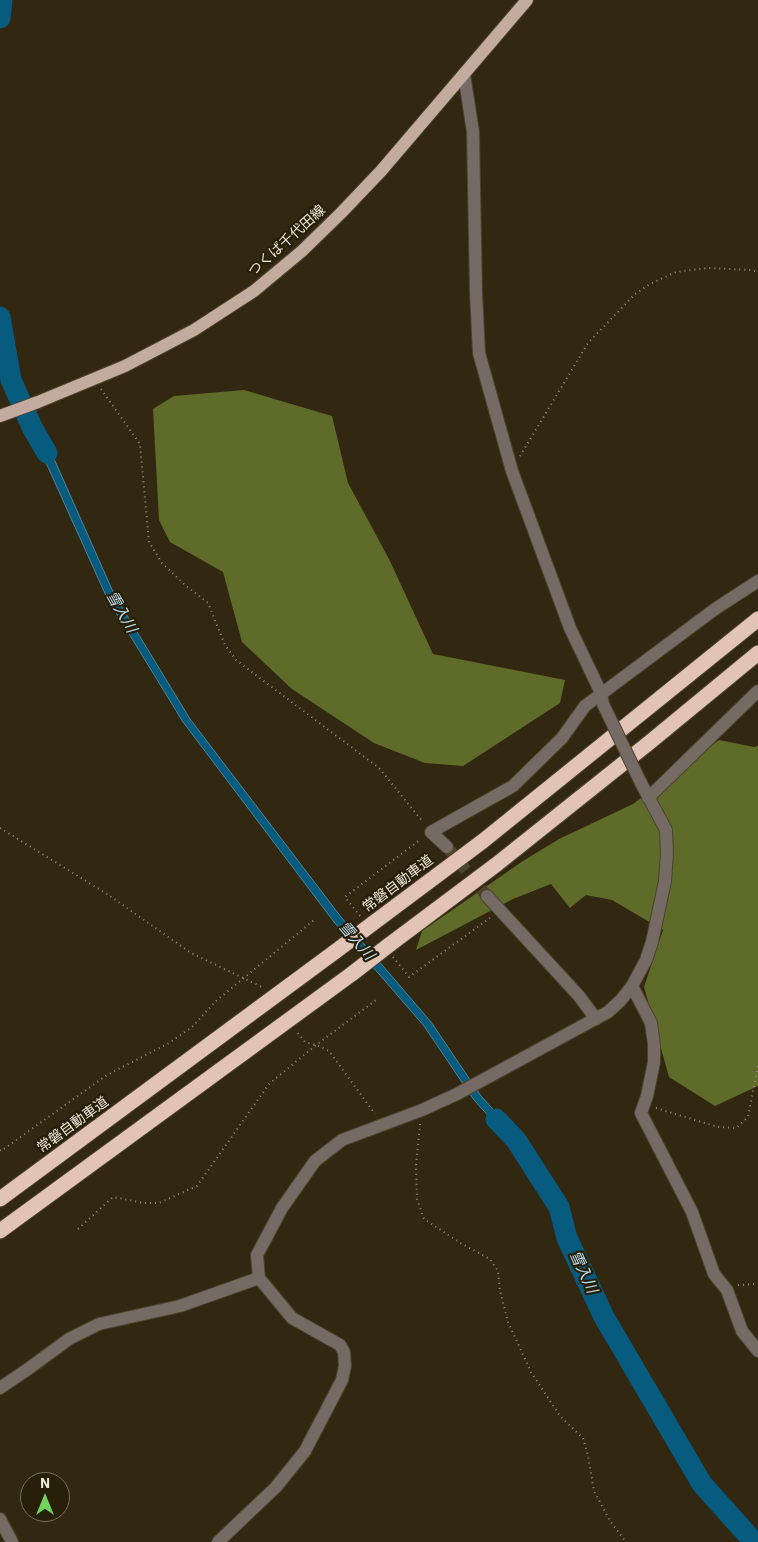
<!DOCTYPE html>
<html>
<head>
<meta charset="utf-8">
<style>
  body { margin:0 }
  #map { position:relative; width:758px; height:1542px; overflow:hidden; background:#322812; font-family:"IBM Plex Sans",sans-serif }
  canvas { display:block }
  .north { position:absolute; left:20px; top:1472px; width:50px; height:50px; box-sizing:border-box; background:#281f08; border:1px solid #776f5c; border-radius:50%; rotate:0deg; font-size:14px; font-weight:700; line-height:20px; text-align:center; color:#ede7da }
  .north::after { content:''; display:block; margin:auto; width:18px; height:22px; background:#71d25e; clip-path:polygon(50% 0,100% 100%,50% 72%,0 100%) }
</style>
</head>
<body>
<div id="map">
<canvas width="758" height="1542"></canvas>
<div class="north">N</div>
</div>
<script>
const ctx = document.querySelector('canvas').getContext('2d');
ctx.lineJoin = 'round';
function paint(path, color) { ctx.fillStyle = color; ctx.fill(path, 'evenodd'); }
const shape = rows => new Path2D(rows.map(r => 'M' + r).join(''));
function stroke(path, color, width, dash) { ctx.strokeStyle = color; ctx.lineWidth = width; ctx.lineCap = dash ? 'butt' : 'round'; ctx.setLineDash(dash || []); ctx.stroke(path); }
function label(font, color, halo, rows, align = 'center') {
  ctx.font = font + ' "IBM Plex Sans","Noto Sans JP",sans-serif'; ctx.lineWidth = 4.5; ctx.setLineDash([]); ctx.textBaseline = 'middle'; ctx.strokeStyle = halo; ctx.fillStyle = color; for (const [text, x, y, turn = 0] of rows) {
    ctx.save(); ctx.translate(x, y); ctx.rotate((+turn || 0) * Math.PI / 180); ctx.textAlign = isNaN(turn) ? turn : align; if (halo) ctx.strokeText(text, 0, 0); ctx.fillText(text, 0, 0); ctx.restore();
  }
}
const forest = shape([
  [244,390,332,416,348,483,389,559,433,654,565,680,560,703,463,766,425,763,374,743,292,689,242,642,223,572,170,542,159,520,153,409,174,396],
  [719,740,754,747,758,746,758,1086,715,1106,669,1077,644,987,663,930,612,900,586,895,570,908,551,884,513,899,416,950,422,931,523,861,559,839,633,804]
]);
const water = shape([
  [37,427,51,452,114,594,190,719,341,917,431,1022,481,1096,519,1138,512,1142,474,1100,424,1026,334,922,183,722,107,598,43,456,29,431,37,427]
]);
const river = shape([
  [0,18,2,0],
  [0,317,11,380,33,429,47,453],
  [496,1119,516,1140,559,1207,567,1238,604,1317,702,1484,754,1542]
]);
const minorTunnel = shape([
  [447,847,487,896]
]);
const path = shape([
  [101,389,140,444,149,542,162,563,185,585,208,603,225,645,236,660,379,768,423,822],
  [520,456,588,343,635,294,650,284,676,272,708,268,751,270,758,272],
  [0,828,107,894,191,953,262,987],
  [360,916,345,897,421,839],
  [393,957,409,977,490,918],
  [298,1033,305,1042,316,1045,329,1051,375,1114],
  [656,1108,718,1127,736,1128,748,1117,758,1066],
  [420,1124,416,1165,417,1199,424,1219,462,1244,490,1259,498,1271,500,1291,508,1322,531,1372,560,1416,583,1438,588,1456,594,1491,610,1521,626,1542],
  [0,1150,1,1151,107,1075,169,1043,192,1027,216,1001,314,920],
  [78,1229,113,1197,144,1203,159,1203,197,1186,269,1084,316,1045,376,1000],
  [738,1285,755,1284,758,1283]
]);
const minor = shape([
  [464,74,473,132,476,293,479,353,512,471,570,628,601,693,603,704],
  [648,798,758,691],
  [447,847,431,832,513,786,562,738,585,706,715,609,758,581],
  [487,896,579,996,596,1019],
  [632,986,651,1023,654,1044,654,1062,647,1096,641,1113,692,1212,714,1274,727,1290,742,1331,758,1351],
  [0,1388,28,1369,69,1339,99,1324,180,1306,259,1278],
  [0,1519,12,1542],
  [218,1542,276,1487,305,1451,342,1380,345,1366,344,1352,340,1345,292,1318,259,1278,257,1255,282,1208,315,1161,342,1140,422,1110,457,1094,608,1012,621,1000,632,986,646,960,652,942,665,881,667,853,666,830,641,783]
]);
const major = shape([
  [0,416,38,402,125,366,194,330,254,291,302,251,341,213,381,171,527,0]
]);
const highway = shape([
  [372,924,483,841,758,619],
  [389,945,497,864,650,742,758,653],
  [0,1199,336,951],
  [0,1231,353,973]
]);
const minorBridge = shape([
  [603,704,641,783]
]);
const highwayBridge = shape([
  [336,951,372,924],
  [353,973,389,945]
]);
const streetNames = [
  ["つくば千代田線",287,241,-42],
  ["常磐自動車道",398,884,-37],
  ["常磐自動車道",73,1125,-36]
];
const waterNames = [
  ["雪入川",121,612,60],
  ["雪入川",356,941,49],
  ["雪入川",583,1272,65]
];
paint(forest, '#5e6b29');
paint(water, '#075b7f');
stroke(water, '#4c859a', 1);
stroke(river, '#075b7f', 21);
stroke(minorTunnel, '#4e4530', 12, [12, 6]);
stroke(minor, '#4c432e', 14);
stroke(major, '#4c432e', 14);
stroke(highway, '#4c432e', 17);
stroke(path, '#958d7c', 2, [1, 4]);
stroke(minor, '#766a65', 12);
stroke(major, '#c3ab9f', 12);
stroke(highway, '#e2c4b7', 15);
stroke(minorBridge, '#4c432e', 14, []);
stroke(highwayBridge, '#4c432e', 17, []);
stroke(minorBridge, '#766a65', 12);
stroke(highwayBridge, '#e2c4b7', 15);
label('14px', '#ede7da', '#281f08', streetNames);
label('italic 15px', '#bce0f6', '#281f08', waterNames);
</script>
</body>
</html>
